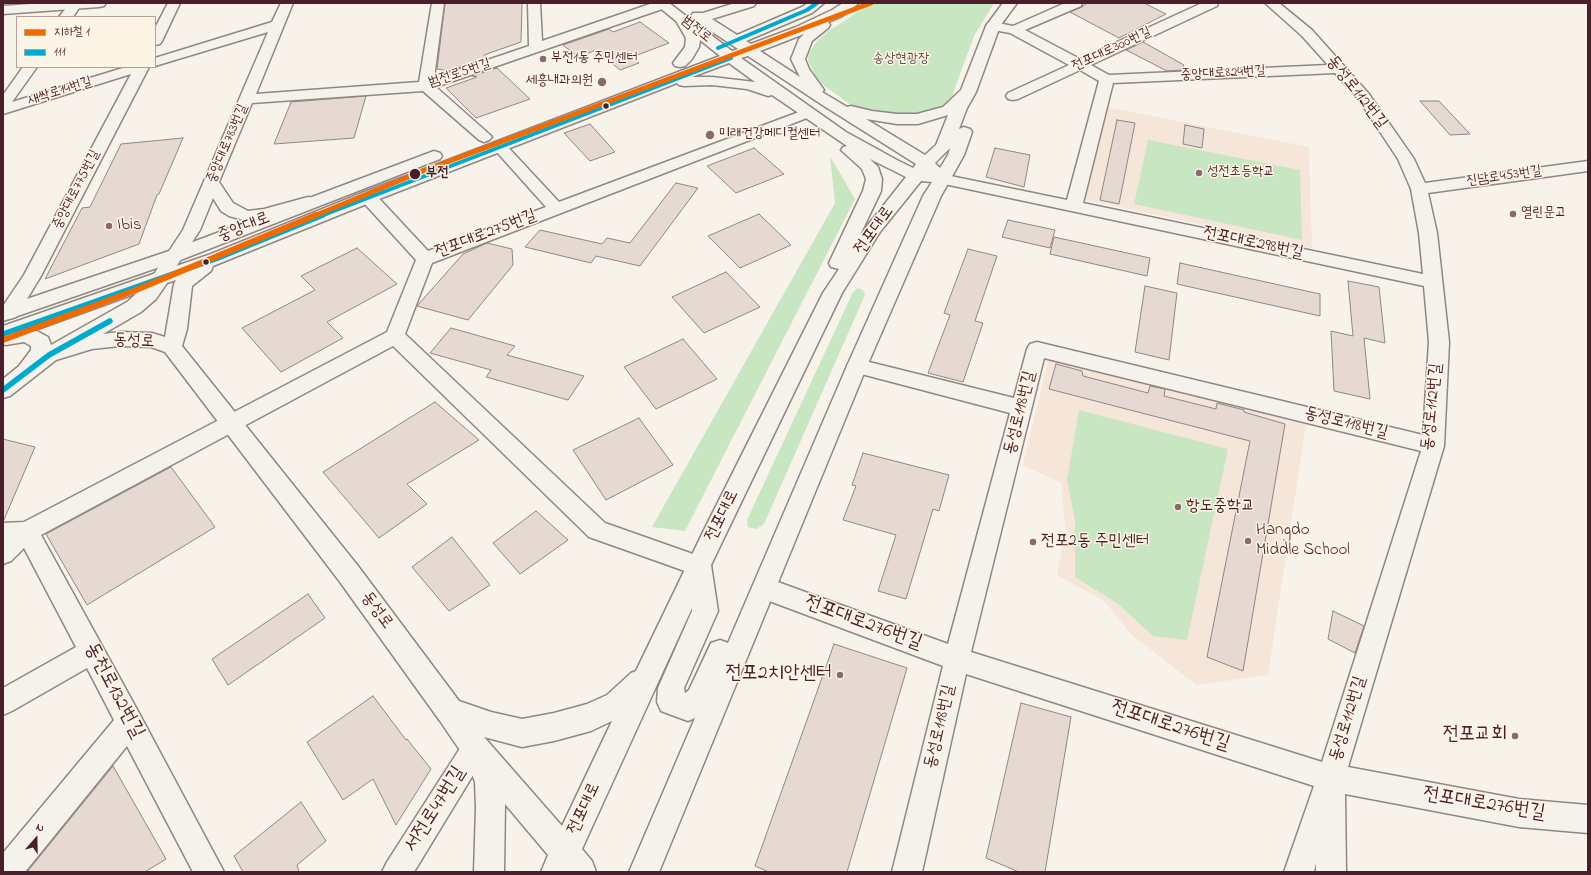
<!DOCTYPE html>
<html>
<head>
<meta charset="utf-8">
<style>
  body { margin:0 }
  #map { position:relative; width:1591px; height:875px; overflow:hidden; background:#f7f3ea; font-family:"Indie Flower","Poor Story",sans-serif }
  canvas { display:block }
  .frame { position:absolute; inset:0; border:4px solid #4a1f2b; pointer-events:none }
  .legend { position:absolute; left:16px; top:16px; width:140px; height:52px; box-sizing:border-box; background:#fcf5e5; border:1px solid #b59f9b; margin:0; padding:5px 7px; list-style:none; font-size:12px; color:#4a1f2b }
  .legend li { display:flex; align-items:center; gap:8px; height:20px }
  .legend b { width:20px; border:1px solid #b59f9b }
  .north { position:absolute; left:16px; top:819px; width:40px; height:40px; -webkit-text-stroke:3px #fcf5e5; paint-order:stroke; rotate:20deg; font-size:11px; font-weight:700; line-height:16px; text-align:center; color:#4a1f2b }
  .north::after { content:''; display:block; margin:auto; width:14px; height:18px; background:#4a1f2b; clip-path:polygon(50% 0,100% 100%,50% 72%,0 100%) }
</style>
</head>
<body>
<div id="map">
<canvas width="1591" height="875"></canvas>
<div class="frame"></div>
<ul class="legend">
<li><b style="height:5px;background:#f06a00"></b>지하철 1</li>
<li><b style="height:5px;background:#00a9ce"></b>111</li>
</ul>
<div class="north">N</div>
</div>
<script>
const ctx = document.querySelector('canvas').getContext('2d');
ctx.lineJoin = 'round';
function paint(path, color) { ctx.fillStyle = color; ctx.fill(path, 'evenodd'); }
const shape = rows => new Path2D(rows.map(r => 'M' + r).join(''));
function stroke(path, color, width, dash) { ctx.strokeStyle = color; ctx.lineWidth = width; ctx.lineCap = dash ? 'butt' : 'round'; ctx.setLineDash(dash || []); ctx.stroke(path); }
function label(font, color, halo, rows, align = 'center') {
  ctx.font = font + ' "Indie Flower","Poor Story",sans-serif'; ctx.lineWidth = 3; ctx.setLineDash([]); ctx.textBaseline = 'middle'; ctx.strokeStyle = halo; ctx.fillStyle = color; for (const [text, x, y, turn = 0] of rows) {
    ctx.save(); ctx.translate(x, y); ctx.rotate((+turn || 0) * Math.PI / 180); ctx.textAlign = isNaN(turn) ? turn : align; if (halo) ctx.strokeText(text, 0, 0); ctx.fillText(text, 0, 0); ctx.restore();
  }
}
const built = shape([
  [1107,107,1309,147,1312,248,1082,199],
  [1048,360,1306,424,1268,675,1196,685,1131,634,1104,601,1057,575,1066,532,1061,483,1023,465]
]);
const green = shape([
  [872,3,994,3,974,36,951,99,946,105,921,113,905,116,868,112,854,107,823,85,816,77,808,60,809,53,817,41,827,32],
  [1148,140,1300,170,1302,240,1134,204],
  [830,156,855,199,685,531,652,527,835,203],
  [858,288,863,290,865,295,764,524,756,529,748,527,747,520,853,292],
  [1079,410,1228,449,1187,640,1153,636,1117,603,1075,577,1075,520,1067,480]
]);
const building = shape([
  [445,3,522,3,521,42,484,55,487,58,449,71,437,69,445,3],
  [1087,3,1144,3,1166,14,1119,38,1070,12,1082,7,1087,3],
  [640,22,669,43,632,57,639,63,620,70,596,50,578,57,563,45,609,29,613,32,640,22],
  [1143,42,1184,65,1181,70,1167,71,1126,50,1143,42],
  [497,68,530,99,476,118,446,88,477,77,472,76,497,68],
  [366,96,354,138,274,144,291,102,366,96],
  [1420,101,1439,101,1470,134,1450,135,1420,101],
  [1117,120,1135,123,1119,204,1100,200,1117,120],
  [590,124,615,152,590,161,564,133,590,124],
  [1185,125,1204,129,1202,148,1183,144,1185,125],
  [183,138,159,194,157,195,139,244,45,279,82,208,90,207,121,144,183,138],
  [754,148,784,174,736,193,707,166,754,148],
  [995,148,1030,155,1024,187,986,177,995,148],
  [676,183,698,188,640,266,596,256,591,263,525,247,540,230,602,244,607,238,630,243,676,183],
  [759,214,791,245,740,268,708,236,759,214],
  [1008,220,1055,230,1050,248,1002,237,1008,220],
  [1054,237,1150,258,1147,276,1050,254,1054,237],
  [487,243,512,249,513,265,468,320,417,306,463,254,487,243],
  [357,248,397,284,327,322,343,338,281,372,242,328,315,290,301,276,357,248],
  [968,249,997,256,975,321,983,323,963,382,928,373,950,315,944,313,968,249],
  [1180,263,1320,294,1320,316,1177,284,1180,263],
  [726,272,760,307,704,333,672,297,726,272],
  [1348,281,1379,287,1385,343,1364,338,1370,399,1334,391,1331,331,1353,336,1348,281],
  [1145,286,1177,293,1169,360,1135,352,1145,286],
  [451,328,515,346,507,355,584,376,568,400,486,377,491,370,430,353,451,328],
  [683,339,717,379,656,409,624,367,683,339],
  [1056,364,1082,371,1083,376,1148,393,1150,386,1165,389,1164,396,1216,409,1217,403,1244,410,1244,412,1285,424,1243,671,1207,657,1250,441,1049,389,1056,364],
  [435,402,479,440,407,484,427,504,379,538,323,472,435,402],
  [639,418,673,465,606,500,573,450,639,418],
  [3,439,35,447,3,522,3,439],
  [863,453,949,475,939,511,933,509,906,599,878,591,896,535,843,520,856,486,852,485,863,453],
  [171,467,215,527,87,605,46,534,171,467],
  [536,511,568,540,520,574,493,543,536,511],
  [452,537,490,585,449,611,412,567,452,537],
  [308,594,325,618,228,685,212,659,308,594],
  [1333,611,1364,626,1355,653,1328,639,1333,611],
  [834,644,907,668,847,872,769,872,755,866,834,644],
  [373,696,406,740,407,739,431,769,396,825,373,779,343,800,307,742,373,696],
  [1021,703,1071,717,1045,872,1019,872,986,858,1021,703],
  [113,766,166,859,145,872,27,872,113,766],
  [301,802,326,841,297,865,299,872,243,872,234,856,301,802]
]);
const minor = shape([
  [70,3,80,3,81,5,73,17,59,17,70,3],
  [168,3,180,3,162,41,160,44,155,45,155,28,168,3],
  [281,3,293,3,256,94,419,82,432,3,444,3,434,78,529,46,528,3,540,3,542,41,653,3,669,4,668,7,436,87,489,134,492,137,489,140,484,142,479,140,423,91,252,103,219,182,233,203,248,211,264,209,308,197,314,198,316,202,314,206,264,219,247,221,229,216,221,211,213,198,200,230,165,284,159,286,153,284,150,280,183,230,268,32,155,66,155,58,272,22,281,3],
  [1065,3,1082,3,1081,6,1025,30,1080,59,1202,3,1218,3,1217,6,1091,65,1109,75,1328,65,1302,36,1265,3,1279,3,1312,30,1369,94,1414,159,1425,183,1588,161,1588,171,1428,193,1437,233,1449,342,1444,446,1348,767,1519,799,1588,805,1588,833,1519,827,1345,794,1346,872,1316,872,1316,863,1314,872,1284,872,1314,786,966,674,922,872,892,872,943,666,756,596,752,588,756,580,764,577,948,644,1010,413,850,371,847,366,850,361,857,359,1014,398,1027,349,1030,344,1037,342,1423,435,1429,342,1424,286,935,182,933,179,935,176,941,174,1067,200,1099,81,1080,70,1018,99,1013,100,1008,99,1006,96,1008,93,1069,65,1010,33,988,29,986,26,988,23,993,22,1013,26,1065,3],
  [1335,73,1359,100,1398,159,1411,189,1419,233,1423,274,1083,203,1113,83,1335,73],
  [1044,358,1421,451,1322,762,971,652,1044,358],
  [23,67,37,67,12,102,126,67,149,67,41,276,16,317,9,319,3,317,3,306,24,275,131,74,3,114,3,95,23,67],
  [807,109,812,110,814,113,812,116,432,263,405,334,605,523,707,559,711,566,707,573,699,576,589,537,393,346,41,535,139,713,224,872,193,872,127,746,25,872,3,872,3,853,114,720,87,668,12,711,3,715,3,688,76,647,24,548,11,561,3,564,3,523,24,522,387,332,416,260,362,201,360,197,362,193,368,192,374,193,428,251,546,207,495,150,492,147,495,144,500,142,505,144,559,202,807,109],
  [475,735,484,739,488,748,484,757,414,872,382,872,387,862,466,739,475,735]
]);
const major = shape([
  [43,3,106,3,104,6,99,7,3,14,3,6,43,3],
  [654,3,669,3,732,51,738,49,693,19,691,16,693,13,703,13,735,3,756,3,754,6,712,19,737,35,802,7,808,3,824,3,812,13,746,41,751,44,796,27,832,10,843,3,859,3,842,16,828,22,830,25,828,28,812,41,805,59,809,69,824,90,822,92,847,107,851,106,872,111,897,114,917,114,943,107,961,90,986,26,1003,3,1017,3,1000,26,976,92,967,108,959,129,964,127,970,129,972,132,964,155,941,196,867,366,659,872,629,872,695,718,688,721,661,711,657,702,658,688,692,611,692,608,582,849,592,861,596,872,541,872,548,855,505,804,504,872,474,872,476,807,475,782,466,759,440,721,340,582,165,352,151,347,120,346,92,349,56,360,10,396,3,398,3,379,19,366,31,350,31,346,24,342,6,345,3,344,3,326,211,254,362,193,720,56,700,40,699,47,692,59,685,66,680,67,675,66,673,63,685,47,686,38,676,21,654,3],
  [804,34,799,39,791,59,800,77,760,51,804,34],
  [748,56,824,106,916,164,913,168,897,160,846,132,741,58,748,56],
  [729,63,755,82,712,77,692,77,729,63],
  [677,83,679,85,684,86,712,85,747,89,768,96,772,95,847,146,843,147,841,150,862,169,866,179,863,191,829,263,831,267,839,269,823,293,703,532,636,671,631,673,607,695,587,704,554,713,522,719,491,712,459,701,358,566,182,346,187,329,192,286,211,271,213,266,374,201,677,83],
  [948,115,936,145,925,155,866,119,897,124,918,124,948,115],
  [950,148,948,155,940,168,935,163,950,148],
  [870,159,906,177,860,235,881,191,882,179,878,167,870,159],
  [921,181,932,182,923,196,847,366,728,643,720,640,711,643,689,690,685,693,684,688,718,611,711,565,723,540,842,293,880,232,921,181],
  [176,280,174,284,165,337,152,333,120,332,103,334,141,312,156,299,167,283,176,280],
  [137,293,127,302,51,345,48,337,35,330,137,293],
  [612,721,562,826,484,737,522,747,554,741,591,731,612,721],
  [434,151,440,153,442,156,440,159,183,259,3,321,3,307,169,251,434,151]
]);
const bus1Far1 = shape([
  [718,48,807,10,817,3],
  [321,216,731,58]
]);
const bus1 = shape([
  [3,334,218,258,323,215],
  [3,390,49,355,110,321]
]);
const metro1Far1 = shape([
  [314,216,418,173,871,3]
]);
const metro1 = shape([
  [3,340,136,290,316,215]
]);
const markers = [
  [543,59,4,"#87696e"],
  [602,82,5,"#87696e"],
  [606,106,3.5,"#4a1f2b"],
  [710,135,5,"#87696e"],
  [1199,173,4,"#87696e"],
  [415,174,6,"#4a1f2b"],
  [1513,214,4,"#87696e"],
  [109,226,4,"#87696e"],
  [206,262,3.5,"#4a1f2b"],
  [1178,507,4,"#87696e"],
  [1248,541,4,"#87696e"],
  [1033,542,4,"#87696e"],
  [840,675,4,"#87696e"],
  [1515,736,4,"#87696e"]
];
const farStreetnames = [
  ["범전로",696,30,39],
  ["전포대로300번길",1112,50,-25],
  ["범전로5번길",460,74,-18],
  ["중앙대로824번길",1223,74,-3],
  ["새싹로14번길",60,92,-17],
  ["중앙대로783번길",228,144,-67],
  ["진남로453번길",1504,177,-8],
  ["중앙대로775번길",77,190,-63]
];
const farPoinames = [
  ["부전1동 주민센터",551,59],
  ["세흥내과의원",593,82,"right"],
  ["미래건강메디컬센터",719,135],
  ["성전초등학교",1207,173],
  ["열린문고",1521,214]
];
const farParknames = [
  ["송상현광장",901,60]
];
const farStopnames = [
  ["부전",426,174]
];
const streetNames = [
  ["동성로112번길",1356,93,52],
  ["중앙대로",244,228,-21],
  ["전포대로",875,231,-55],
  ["전포대로275번길",486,235,-21],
  ["전포대로298번길",1253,244,12],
  ["동성로",134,342,3],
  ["동성로112번길",1433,407,-84],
  ["동성로118번길",1021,413,-76],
  ["동성로118번길",1346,424,14],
  ["전포대로",723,516,-64],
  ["동성로",376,611,53],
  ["동성로112번길",1349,719,-73],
  ["동성로118번길",941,727,-77],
  ["전포대로",585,809,-65]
];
const poiNames = [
  ["Ibis",117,226],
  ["항도중학교",1186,507],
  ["Hangdo",1256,531],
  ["Middle School",1256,551],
  ["전포2동 주민센터",1041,542]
];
const nearStreetnames = [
  ["전포대로276번길",863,624,20],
  ["동천로132번길",113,691,62],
  ["전포대로276번길",1170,727,18],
  ["전포대로276번길",1484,805,9],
  ["서전로47번길",436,810,-58]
];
const nearPoinames = [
  ["전포2치안센터",832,675],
  ["전포교회",1507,736]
];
paint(built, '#f5e6d9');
paint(green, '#c8e6c1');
paint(building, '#e6d9d2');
stroke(building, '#908684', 1);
stroke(minor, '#908684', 3);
stroke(major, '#908684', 3);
paint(minor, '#f5f2ec');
paint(major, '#f5f2ec');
stroke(bus1Far1, '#00a9ce', 4);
stroke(bus1, '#00a9ce', 5.5);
stroke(metro1Far1, '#f06a00', 5);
stroke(metro1, '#f06a00', 6);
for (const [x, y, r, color] of markers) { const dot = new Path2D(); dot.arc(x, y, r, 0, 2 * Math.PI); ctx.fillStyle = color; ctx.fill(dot); stroke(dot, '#fcf5e5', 1.5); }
label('14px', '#4a1f2b', '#fcf5e5', farStreetnames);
label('14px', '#4a1f2b', '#fcf5e5', farPoinames, 'left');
label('14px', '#604e48', '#fcf5e5', farParknames);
label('bold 14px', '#4a1f2b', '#fcf5e5', farStopnames, 'left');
label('17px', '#4a1f2b', '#fcf5e5', streetNames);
label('17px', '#4a1f2b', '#fcf5e5', poiNames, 'left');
label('20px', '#4a1f2b', '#fcf5e5', nearStreetnames);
label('20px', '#4a1f2b', '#fcf5e5', nearPoinames, 'right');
</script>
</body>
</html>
